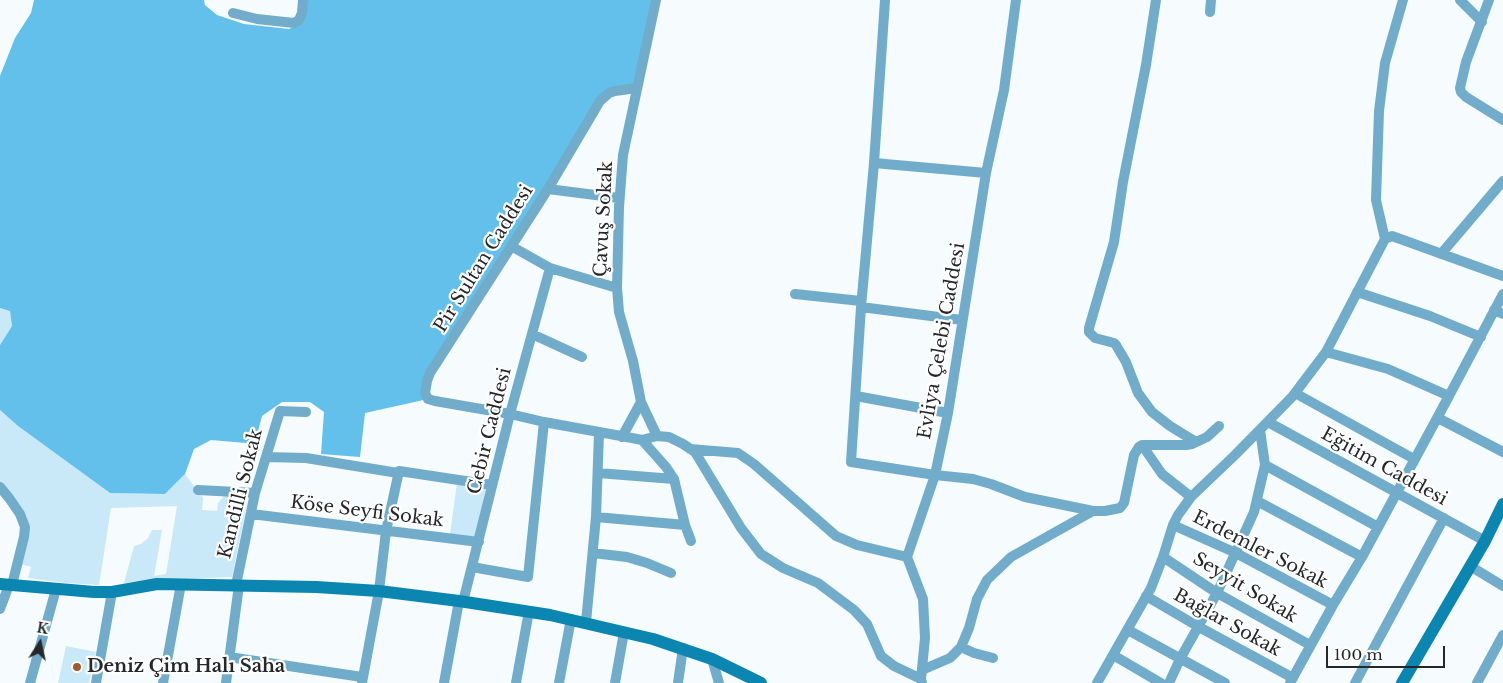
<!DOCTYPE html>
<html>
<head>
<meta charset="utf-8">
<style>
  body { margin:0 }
  #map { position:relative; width:1503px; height:683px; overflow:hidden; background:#f6fbfe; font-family:"Libre Baskerville",serif }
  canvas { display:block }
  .north { position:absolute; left:15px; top:618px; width:50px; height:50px; -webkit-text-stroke:4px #fff; paint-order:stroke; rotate:10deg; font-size:14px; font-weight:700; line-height:20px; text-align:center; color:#252728 }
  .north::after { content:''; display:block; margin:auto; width:18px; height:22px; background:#252728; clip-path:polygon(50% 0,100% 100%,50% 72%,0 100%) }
  .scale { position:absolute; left:1326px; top:646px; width:119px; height:22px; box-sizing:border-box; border:2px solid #252728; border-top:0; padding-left:6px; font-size:15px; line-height:18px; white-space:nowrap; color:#252728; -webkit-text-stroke:4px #fff; paint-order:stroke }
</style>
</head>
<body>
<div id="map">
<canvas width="1503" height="683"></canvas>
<div class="north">K</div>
<div class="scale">100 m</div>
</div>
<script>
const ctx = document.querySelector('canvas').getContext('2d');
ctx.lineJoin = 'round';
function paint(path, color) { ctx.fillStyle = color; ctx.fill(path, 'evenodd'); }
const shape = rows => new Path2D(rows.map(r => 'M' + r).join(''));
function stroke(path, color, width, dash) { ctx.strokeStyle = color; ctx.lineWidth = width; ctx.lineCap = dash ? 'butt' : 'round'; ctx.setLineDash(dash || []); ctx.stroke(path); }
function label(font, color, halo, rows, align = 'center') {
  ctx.font = font + ' "Libre Baskerville",serif'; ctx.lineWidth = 4.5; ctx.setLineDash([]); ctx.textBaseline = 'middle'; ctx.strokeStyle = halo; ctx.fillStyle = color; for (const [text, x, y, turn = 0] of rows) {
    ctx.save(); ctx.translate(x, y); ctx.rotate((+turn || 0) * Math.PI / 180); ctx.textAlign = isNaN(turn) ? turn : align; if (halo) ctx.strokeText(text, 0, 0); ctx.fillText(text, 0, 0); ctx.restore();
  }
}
const green = shape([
  [0,308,10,310,12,326,0,345],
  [0,410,18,426,110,493,165,494,185,474,203,498,202,510,217,511,218,503,225,495,242,496,247,499,247,503,232,577,150,580,124,583,134,546,141,544,148,538,152,530,162,530,154,576,166,574,177,506,111,508,99,585,66,583,28,578,31,567,21,564,29,532,0,482],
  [457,483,486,487,475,538,450,534],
  [66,646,96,652,89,683,58,683]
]);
const forest = shape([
  [34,0,204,0,205,5,217,15,244,24,289,29,298,25,307,0,656,0,637,88,609,93,430,373,428,399,365,413,360,457,321,454,324,412,310,402,282,402,262,416,257,435,246,443,211,440,194,449,185,474,165,494,110,493,18,426,0,410,0,345,12,326,10,311,0,308,0,76,15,38,31,13]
]);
const street = shape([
  [656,0,623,155,619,207,617,288,619,312,633,361,641,402,657,436],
  [885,0,874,163,861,307,851,462,935,475,973,479,991,484,1025,497,1093,511,1105,511,1120,508,1124,503,1134,455,1139,447,1142,445,1186,445,1192,444,1207,437,1219,426],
  [1156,0,1146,65,1123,182,1114,242,1089,328,1089,332,1095,338,1114,343,1116,345,1126,362,1138,393,1152,412,1170,426,1196,442],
  [1460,0,1482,22],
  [1489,0,1466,62,1460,88,1461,92,1466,97,1503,120],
  [1210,12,1211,0],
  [233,13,257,19,294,23,299,20,302,13,303,0],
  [637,88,615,91,609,93,600,101,548,189,430,373,427,381,425,393,428,399,435,401,510,414,544,422,632,438,642,440,657,436,669,437,683,444,695,452,741,528,761,554,783,568,818,583,854,610,867,624,881,656,894,666,921,679],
  [874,163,986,173],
  [548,189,619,198],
  [1385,239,1376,200,1379,111,1385,63,1403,0],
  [511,246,550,268,617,288],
  [1441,254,1503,181],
  [1357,292,1430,316,1481,337],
  [795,294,861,301],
  [861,307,962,320],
  [1494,310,1503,314],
  [532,334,582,357],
  [1326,352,1388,369,1449,396,1503,294],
  [1295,393,1414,459],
  [856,396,948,413],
  [1438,418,1503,452],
  [1268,422,1485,541],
  [622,437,641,402],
  [642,440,666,467,674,479,685,525,691,541],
  [1142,445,1162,474,1191,497],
  [690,449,738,453,754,464,836,536,857,545,907,557],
  [266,457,306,458,398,473],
  [1265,465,1378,527],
  [598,473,674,479],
  [0,487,9,498,20,514,25,527,24,537,12,585],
  [198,490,255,493],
  [1257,501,1362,557],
  [251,514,479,542],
  [596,517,685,525],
  [1173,525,1236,553,1333,605],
  [593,553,627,557,647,563,671,573],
  [1163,557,1217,593,1310,645],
  [1470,566,1503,586],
  [472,567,528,577,544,422],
  [236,585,255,493,280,411,306,412],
  [1146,596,1199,627,1293,678],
  [463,602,510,414,550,268],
  [0,609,9,585],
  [586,622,596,517,599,433],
  [1128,630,1225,683],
  [961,647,974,653,993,658],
  [1113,655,1161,683],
  [229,657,362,677],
  [712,659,719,683],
  [922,670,950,658,961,647,969,628,977,599,987,580,1011,557,1093,511],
  [30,683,56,589],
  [96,683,112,592],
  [163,683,181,584],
  [226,683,239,585],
  [362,683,379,591,386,531,399,471,492,485],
  [444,683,459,601],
  [516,683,529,611],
  [559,683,571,619],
  [615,683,624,632],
  [678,683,683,648],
  [922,683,921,679,925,638,923,599,907,557,935,475,948,413,986,173,1004,90,1016,0],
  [1097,683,1151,588,1163,557,1173,525,1178,515,1191,497,1235,455,1292,397,1326,352,1385,239,1392,236,1503,276],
  [1169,683,1180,659,1217,593,1254,512,1265,465,1260,430],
  [1290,683,1333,605,1362,557,1449,396],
  [1355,683,1444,518],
  [1477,683,1503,635]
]);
const secondary = shape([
  [0,584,94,592,112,592,157,584,316,587,379,591,459,601,550,615,653,639,712,659,761,683],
  [1402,683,1485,541,1503,504]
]);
const markers = [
  [77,667,5,"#9e5b2a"]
];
const streetNames = [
  ["Çavuş Sokak",604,219,-87],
  ["Pir Sultan Caddesi",484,259,-58],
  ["Evliya Çelebi Caddesi",942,341,-80],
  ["Cebir Caddesi",490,431,-76],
  ["Eğitim Caddesi",1384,467,29],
  ["Kandilli Sokak",241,494,-76],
  ["Köse Seyfi Sokak",367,512,7],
  ["Erdemler Sokak",1260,550,27],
  ["Seyyit Sokak",1245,588,31],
  ["Bağlar Sokak",1227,623,29]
];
const poiNames = [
  ["Deniz Çim Halı Saha",87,667]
];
paint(green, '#c9e8f8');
paint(forest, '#63c0eb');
stroke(street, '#71adcb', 10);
stroke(secondary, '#0a86b1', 12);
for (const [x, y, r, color] of markers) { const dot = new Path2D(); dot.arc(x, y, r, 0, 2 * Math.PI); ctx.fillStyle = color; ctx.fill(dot); stroke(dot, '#fff', 2); }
label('18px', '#252728', '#fff', streetNames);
label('bold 18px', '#252728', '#fff', poiNames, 'left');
</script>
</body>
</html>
